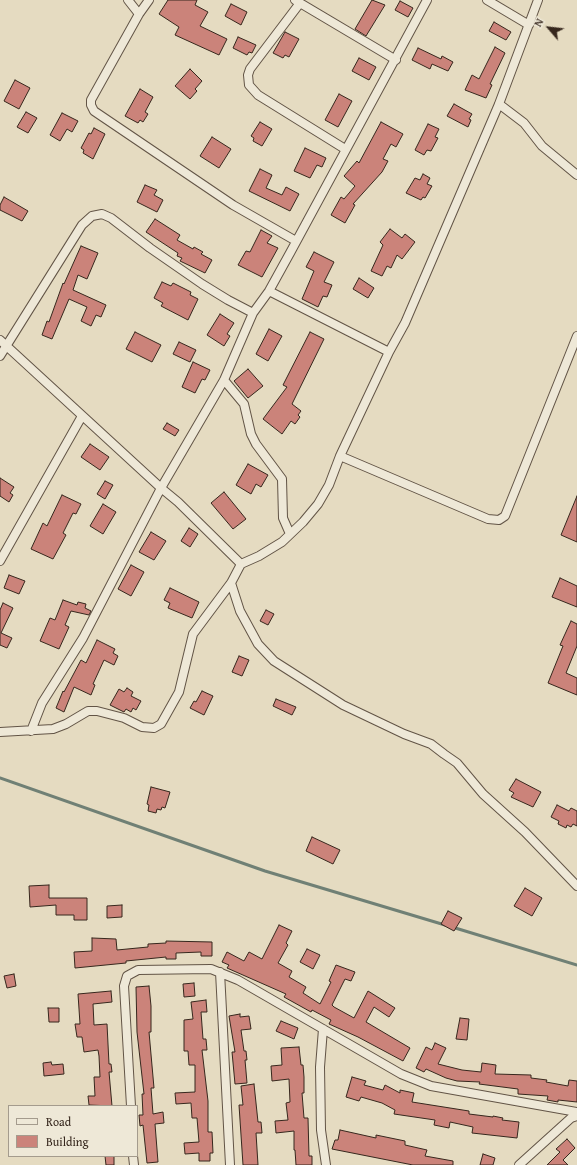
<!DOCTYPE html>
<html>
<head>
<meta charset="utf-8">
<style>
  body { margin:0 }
  #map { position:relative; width:577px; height:1165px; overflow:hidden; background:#e5dbc1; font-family:"Gentium Book Plus",serif }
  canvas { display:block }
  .legend { position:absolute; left:8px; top:1105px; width:130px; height:52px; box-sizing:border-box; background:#eee8d7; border:1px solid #a49b8d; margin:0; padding:5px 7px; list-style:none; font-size:12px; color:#36271d }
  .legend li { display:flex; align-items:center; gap:8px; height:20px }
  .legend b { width:20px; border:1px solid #a49b8d }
  .north { position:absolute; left:529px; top:8px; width:40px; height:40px; -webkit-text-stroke:3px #eee8d7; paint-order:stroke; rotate:298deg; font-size:11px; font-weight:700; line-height:16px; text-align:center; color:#36271d }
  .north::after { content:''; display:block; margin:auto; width:14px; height:18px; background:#36271d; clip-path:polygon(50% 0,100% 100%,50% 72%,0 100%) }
</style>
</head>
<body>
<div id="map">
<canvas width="577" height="1165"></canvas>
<ul class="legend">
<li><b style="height:5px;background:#eee8d7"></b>Road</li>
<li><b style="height:11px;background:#cb837a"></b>Building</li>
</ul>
<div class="north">N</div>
</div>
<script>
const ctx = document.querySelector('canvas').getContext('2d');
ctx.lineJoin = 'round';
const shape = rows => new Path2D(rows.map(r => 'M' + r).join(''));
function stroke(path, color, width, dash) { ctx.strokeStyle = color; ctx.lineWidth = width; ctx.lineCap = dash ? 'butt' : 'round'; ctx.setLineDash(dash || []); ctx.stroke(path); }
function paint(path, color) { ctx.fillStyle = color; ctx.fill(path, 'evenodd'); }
const stream = shape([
  [0,778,265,871,445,925],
  [452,927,577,965]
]);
const building = shape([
  [168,0,197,0,195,5,208,12,200,26,227,39,219,55,175,35,179,27,159,14,168,0],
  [372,0,385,5,366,36,355,29,372,0],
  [400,1,413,8,408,17,395,10,400,1],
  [231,4,247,12,241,25,225,16,231,4],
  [494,22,511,32,506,40,489,31,494,22],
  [285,32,299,39,289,57,285,55,283,58,273,53,285,32],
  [238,37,256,45,252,53,249,52,247,55,233,48,238,37],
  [495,47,505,53,490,84,492,85,486,98,465,90,472,75,479,79,495,47],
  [418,48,441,59,442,56,453,62,448,71,432,64,430,69,412,60,418,48],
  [359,58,376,67,369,80,352,71,359,58],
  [190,69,202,81,195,89,197,91,190,99,175,86,190,69],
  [15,80,30,88,19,109,4,101,15,80],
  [140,89,153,97,145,112,148,114,143,122,140,120,138,123,125,116,140,89],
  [339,94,352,101,338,127,325,120,339,94],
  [454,104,472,114,469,119,471,120,468,127,447,116,454,104],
  [26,112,37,118,28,133,17,127,26,112],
  [62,113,78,121,72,132,67,129,60,141,50,135,62,113],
  [260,122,272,129,262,146,253,141,254,138,251,136,260,122],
  [381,122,403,134,396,147,391,144,383,159,388,161,382,172,353,204,355,205,345,223,331,215,341,197,344,199,355,186,344,176,357,161,359,163,381,122],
  [428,124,439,129,435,137,438,138,431,151,427,150,424,155,415,150,428,124],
  [94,128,105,134,93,159,83,153,84,150,81,148,89,133,91,134,94,128],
  [212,137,231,149,219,168,200,156,212,137],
  [305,148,326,158,322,167,317,165,310,178,294,171,305,148],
  [260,169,272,175,266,188,282,195,286,187,299,194,290,211,249,191,260,169],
  [423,174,430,178,427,184,432,186,425,198,423,197,421,200,406,193,415,178,420,180,423,174],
  [145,185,157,190,154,195,163,200,157,212,137,202,145,185],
  [4,197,28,211,22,221,0,210,0,205,4,197],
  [155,219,180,235,177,240,193,249,194,247,203,252,201,254,212,260,205,273,180,261,182,258,177,256,178,253,146,232,155,219],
  [390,229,402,238,405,234,415,242,402,259,397,255,391,268,387,266,382,276,371,271,383,245,380,242,390,229],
  [261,230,272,236,267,243,278,248,262,277,238,265,246,251,250,252,261,230],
  [81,246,98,253,87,279,78,275,73,290,106,305,101,317,96,315,91,326,81,321,87,307,69,299,52,339,42,335,47,321,49,322,63,283,64,284,81,246],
  [314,252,334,262,324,282,332,285,327,297,323,296,318,307,302,299,314,271,306,267,314,252],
  [359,278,374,288,368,298,353,289,359,278],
  [162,282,171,286,173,283,191,292,190,295,198,299,188,320,161,306,163,303,154,298,162,282],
  [220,314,234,323,227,334,230,336,224,346,207,335,220,314],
  [269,329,282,336,268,361,256,354,269,329],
  [135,332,161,345,152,362,126,349,135,332],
  [310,332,324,339,292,404,301,411,298,415,300,417,295,424,291,421,282,434,263,419,287,387,283,385,310,332],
  [179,342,196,350,190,362,173,354,179,342],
  [193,362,210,370,205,380,202,379,195,393,182,387,193,362],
  [248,369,263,386,248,398,234,381,248,369],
  [167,423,179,430,175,436,163,429,167,423],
  [90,444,109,457,100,470,81,457,90,444],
  [248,464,268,475,261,487,256,484,251,494,236,485,248,464],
  [0,478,14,487,10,493,13,495,9,502,0,496,0,478],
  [105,481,113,485,105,499,97,494,105,481],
  [224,492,246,519,233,529,211,503,224,492],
  [62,495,81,504,76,514,73,513,63,533,66,535,53,559,31,549,43,523,47,526,62,495],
  [577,496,577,542,561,535,577,496],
  [103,504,116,512,103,534,90,526,103,504],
  [189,528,198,534,190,547,181,541,189,528],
  [151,532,166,541,154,560,139,552,151,532],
  [131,565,144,572,131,596,118,589,131,565],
  [9,575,25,581,19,594,4,588,9,575],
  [560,578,577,586,577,607,552,597,560,578],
  [170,588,199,602,192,618,168,608,170,603,164,600,170,588],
  [63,600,77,605,78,602,86,604,85,608,91,611,89,615,71,611,65,625,69,627,59,649,40,641,50,618,55,620,63,600],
  [3,603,13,608,1,633,12,638,7,648,0,645,0,610,3,603],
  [266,610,274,614,268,625,260,621,266,610],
  [571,621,577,624,577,646,566,673,577,678,577,695,548,683,563,646,560,645,571,621],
  [97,640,115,649,113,653,118,656,114,665,104,660,93,684,95,685,91,695,74,687,64,712,56,708,63,691,64,692,81,660,86,663,97,640],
  [239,656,249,660,242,676,232,672,239,656],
  [127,688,133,692,131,696,141,701,136,710,133,708,131,712,126,709,124,712,110,705,119,689,124,692,127,688],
  [202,691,213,696,204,715,190,708,194,701,196,702,202,691],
  [276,699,296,707,292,715,273,706,276,699],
  [516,779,541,792,533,807,511,797,514,793,509,790,516,779],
  [151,787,170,792,165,808,162,807,161,810,157,809,156,813,148,811,149,805,147,804,151,787],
  [557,805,569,811,571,808,577,811,577,826,573,824,571,827,567,825,566,828,558,824,559,821,551,817,557,805],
  [312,837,340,850,333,864,306,851,312,837],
  [49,885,49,898,87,898,87,920,74,920,74,915,56,915,56,905,30,907,29,886,49,885],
  [525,888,542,898,532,916,514,906,525,888],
  [122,905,122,917,107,918,107,906,122,905],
  [448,911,462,918,454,931,441,924,448,911],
  [279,925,292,931,286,943,288,945,278,963,292,971,289,977,306,987,303,993,320,1004,331,982,329,981,336,965,355,972,351,981,345,979,332,1005,334,1007,354,1018,368,991,395,1008,389,1017,374,1007,366,1022,410,1048,403,1061,358,1037,329,1024,331,1020,312,1010,311,1012,284,997,286,994,227,968,229,965,222,962,227,952,244,961,249,952,262,959,279,925],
  [92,938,116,939,117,950,148,947,148,944,166,943,166,941,212,942,212,956,201,956,201,952,176,953,176,959,166,959,166,957,126,961,126,963,75,968,74,952,92,951,92,938],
  [307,949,320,955,313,969,300,962,307,949],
  [14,974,16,986,7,988,4,976,14,974],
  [194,983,195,996,184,997,183,984,194,983],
  [149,986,151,1006,151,1032,149,1032,154,1088,151,1088,153,1114,163,1112,164,1123,155,1124,158,1162,147,1163,143,1125,140,1126,139,1115,143,1115,142,1094,144,1094,137,1032,136,987,149,986],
  [111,991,112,1002,93,1004,94,1025,107,1024,109,1064,111,1064,112,1072,109,1072,112,1106,89,1105,88,1096,95,1096,94,1077,100,1077,99,1056,98,1050,84,1052,82,1037,77,1037,75,1024,80,1024,78,994,111,991],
  [206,1000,207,1012,201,1012,203,1039,206,1039,207,1050,202,1050,208,1101,208,1132,212,1132,213,1153,210,1153,210,1161,199,1161,199,1153,185,1154,184,1143,199,1142,197,1118,192,1118,191,1103,176,1104,175,1093,195,1092,195,1065,189,1065,188,1051,184,1051,184,1020,193,1019,191,1002,206,1000],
  [48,1008,59,1008,59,1022,49,1022,48,1008],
  [240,1014,240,1017,249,1016,251,1029,241,1030,244,1051,246,1051,247,1060,245,1060,247,1083,235,1084,232,1052,235,1052,229,1016,240,1014],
  [460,1018,469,1019,467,1040,456,1039,460,1018],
  [281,1021,298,1028,294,1039,276,1031,281,1021],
  [435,1043,446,1048,438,1064,462,1070,481,1072,482,1063,496,1065,495,1074,531,1075,531,1078,547,1080,546,1082,568,1086,569,1080,577,1081,577,1102,558,1100,558,1102,547,1100,548,1096,518,1094,518,1089,479,1084,480,1082,457,1081,446,1078,426,1069,424,1072,416,1068,426,1047,432,1050,435,1043],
  [299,1047,301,1065,303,1065,304,1077,304,1093,302,1093,304,1118,308,1118,309,1156,312,1156,312,1165,296,1165,295,1150,294,1150,294,1131,276,1133,275,1121,288,1120,286,1103,290,1102,289,1079,272,1081,271,1066,282,1065,281,1048,299,1047],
  [51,1062,52,1065,63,1064,64,1074,44,1076,43,1063,51,1062],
  [352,1077,366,1081,364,1085,383,1090,385,1085,400,1093,400,1090,414,1093,412,1102,469,1111,469,1114,493,1117,493,1116,503,1118,502,1120,519,1122,517,1138,472,1133,473,1127,450,1122,449,1128,434,1125,435,1120,394,1114,395,1110,382,1103,361,1097,359,1101,346,1097,352,1077],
  [254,1084,258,1122,261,1122,262,1133,256,1133,258,1165,243,1165,239,1105,243,1105,241,1086,254,1084],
  [340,1130,376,1138,376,1135,405,1141,405,1145,427,1150,425,1156,453,1161,453,1165,413,1165,332,1149,335,1140,338,1140,340,1130],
  [567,1139,575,1148,563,1160,568,1165,547,1165,560,1152,556,1149,567,1139],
  [483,1154,495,1158,493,1165,480,1165,483,1154],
  [105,1156,114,1156,114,1165,106,1165,105,1156]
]);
const street = shape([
  [128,0,139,14,149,0],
  [295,0,396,60],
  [487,0,529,25],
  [538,0,499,104,405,323,389,352,340,456,488,519,499,520,505,516,577,336],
  [300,3,250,69,248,75,249,85,258,95,345,149],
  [139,14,91,100,91,105,94,111,233,205,296,241],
  [499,104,524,123,542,146,577,175],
  [269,291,389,352],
  [0,340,161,488,178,502,241,564,231,583,193,634,179,692,161,724,154,728,142,727,124,718,97,711,88,711,66,724,53,729,0,732],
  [0,356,82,225,92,216,102,214,111,218,150,248,202,284,228,300,253,313],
  [224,380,244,404,251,434,256,444,282,479,283,518,290,534],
  [0,561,82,416],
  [241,564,259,556,282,542,303,522,318,504,329,485,340,456],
  [231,583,240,611,258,644,274,661,343,705,404,734,431,744,444,754,457,763,483,794,525,832,577,886],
  [31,731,42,703,83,638,161,488,224,380,253,313,269,291,290,253,427,0],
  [220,972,230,1165],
  [323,1029,320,1067,321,1130,326,1165],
  [131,1106,124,986,127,976,138,970,211,969,238,980,401,1074,431,1086,577,1112],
  [133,1156,134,1165],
  [519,1165,571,1118,577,1116]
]);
stroke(stream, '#708075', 3);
paint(building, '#cb837a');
stroke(building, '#36271d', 1);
stroke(street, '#625446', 10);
stroke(street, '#eee8d7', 8);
</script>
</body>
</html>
